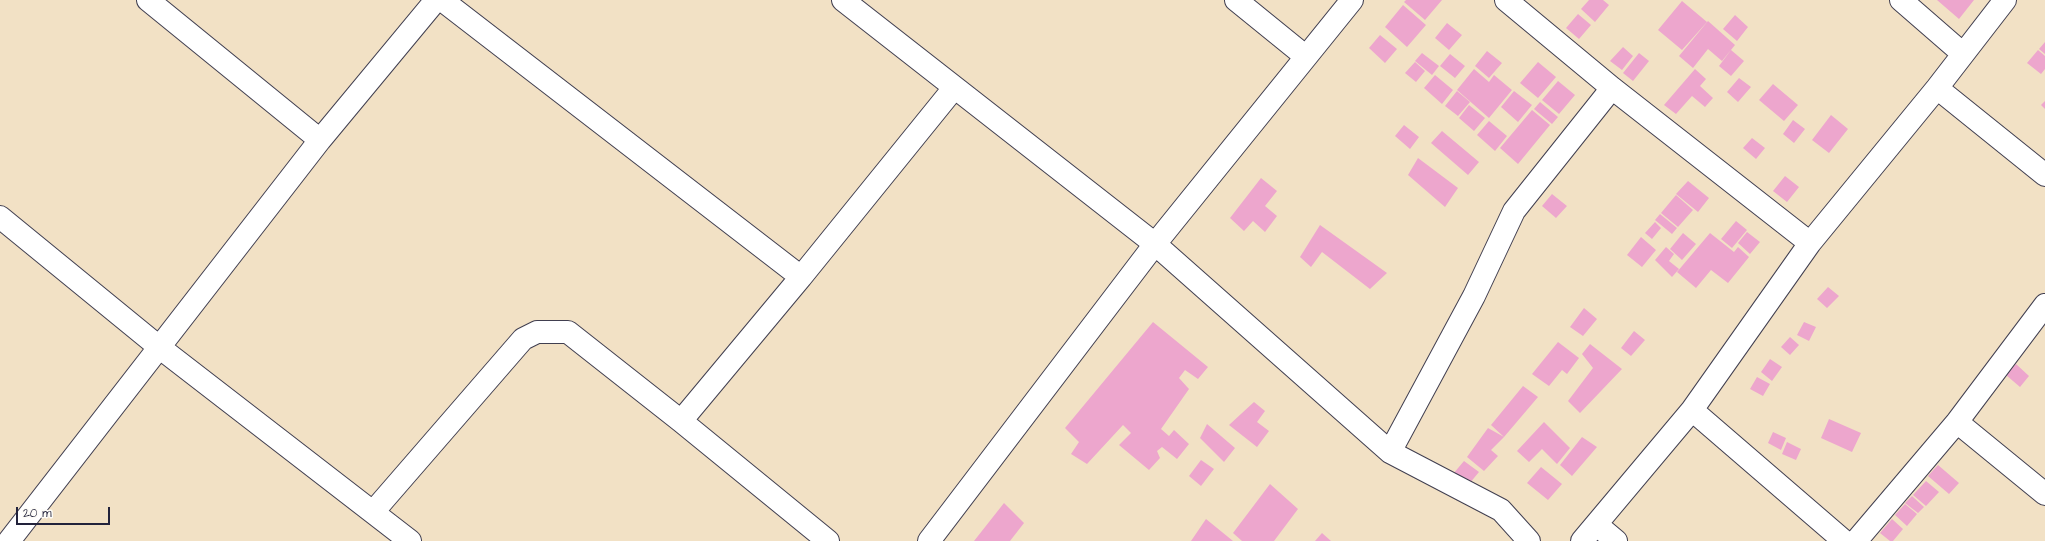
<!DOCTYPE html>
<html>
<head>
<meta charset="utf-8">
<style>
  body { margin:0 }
  #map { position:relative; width:2045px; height:541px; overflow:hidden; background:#f2e1c5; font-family:"Architects Daughter",sans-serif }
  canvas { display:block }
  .scale { position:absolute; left:16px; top:507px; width:94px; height:18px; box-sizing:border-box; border:2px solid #22223b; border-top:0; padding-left:5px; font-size:12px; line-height:14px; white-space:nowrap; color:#22223b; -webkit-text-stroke:3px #fdfcf7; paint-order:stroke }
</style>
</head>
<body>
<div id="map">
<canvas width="2045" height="541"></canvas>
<div class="scale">20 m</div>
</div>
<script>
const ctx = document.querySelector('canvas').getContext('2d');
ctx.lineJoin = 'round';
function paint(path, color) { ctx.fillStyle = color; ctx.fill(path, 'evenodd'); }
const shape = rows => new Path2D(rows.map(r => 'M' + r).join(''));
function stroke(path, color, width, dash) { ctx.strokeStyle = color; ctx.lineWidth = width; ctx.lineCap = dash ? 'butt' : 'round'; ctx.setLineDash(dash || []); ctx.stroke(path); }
const building = shape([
  [1406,0,1442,0,1425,20,1404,2],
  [1589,0,1603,0,1609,5,1595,22,1581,9],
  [1937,0,1974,0,1959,19],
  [1682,1,1707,22,1682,50,1658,30],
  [1403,5,1426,25,1407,47,1385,27],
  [1578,14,1591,25,1579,39,1566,28],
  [1735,15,1748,27,1737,41,1723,29],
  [1708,21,1735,45,1722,61,1708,49,1693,68,1679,56],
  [1447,23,1462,35,1449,50,1435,38],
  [1380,35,1397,49,1385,63,1369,48],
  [2045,42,2045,54,2039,49],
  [1623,47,1633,56,1622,70,1610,61],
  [1731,50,1744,61,1731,76,1719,66],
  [2038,50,2045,56,2045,69,2041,74,2027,63],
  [1487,51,1502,63,1489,78,1475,66],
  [1422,53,1439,66,1432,75,1415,61],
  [1639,53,1649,61,1633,81,1623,73],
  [1450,54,1465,66,1455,78,1440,66],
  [1415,62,1425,71,1416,82,1405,73],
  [1538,62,1556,77,1538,98,1520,83],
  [1474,69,1489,82,1494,75,1512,90,1489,118,1457,90],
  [1695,69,1706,79,1700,86,1713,98,1705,107,1692,96,1676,114,1664,105],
  [1435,75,1453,90,1442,104,1424,88],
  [1739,78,1751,87,1738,102,1727,92],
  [1558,81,1575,95,1559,114,1542,100],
  [1773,84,1798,105,1784,121,1759,100],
  [1457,91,1470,102,1458,116,1445,106],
  [1514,91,1532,105,1518,122,1501,107],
  [2045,101,2045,109,2041,105],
  [1540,102,1558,117,1552,124,1534,109],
  [1469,105,1485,118,1474,131,1459,118],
  [1532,110,1550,125,1518,164,1500,148],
  [1831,115,1848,129,1829,153,1812,140],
  [1793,120,1805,129,1794,143,1783,134],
  [1489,121,1507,136,1495,151,1477,135],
  [1404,125,1419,137,1410,149,1395,136],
  [1442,131,1479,162,1468,175,1431,143],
  [1752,138,1765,148,1756,159,1743,148],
  [1418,158,1458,188,1445,207,1408,175],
  [1785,176,1799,187,1787,202,1773,191],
  [1261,178,1277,191,1265,206,1277,216,1265,232,1253,221,1244,231,1230,218],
  [1688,181,1709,198,1698,212,1676,194],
  [1552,194,1567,206,1556,218,1542,206],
  [1676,195,1693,210,1678,227,1661,213],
  [1660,214,1677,228,1672,234,1655,220],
  [1736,221,1747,230,1732,248,1721,239],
  [1655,222,1661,228,1652,239,1645,233],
  [1320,225,1387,273,1370,289,1322,252,1311,267,1300,257],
  [1747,232,1760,242,1750,254,1738,243],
  [1683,233,1696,244,1682,260,1670,249],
  [1710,233,1734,252,1738,247,1749,257,1728,283,1711,270,1696,288,1677,272],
  [1641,237,1656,250,1642,267,1627,255],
  [1666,247,1674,254,1669,261,1679,269,1672,277,1655,260],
  [1828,287,1839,296,1827,308,1817,299],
  [1584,308,1597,319,1583,336,1570,327],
  [1153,322,1208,367,1198,379,1185,370,1179,378,1189,389,1161,429,1169,436,1174,430,1189,444,1177,459,1162,447,1157,451,1160,458,1149,470,1119,445,1131,433,1123,425,1087,464,1071,454,1079,442,1065,428],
  [1804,322,1816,327,1809,341,1797,335],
  [1634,331,1645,340,1631,356,1621,348],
  [1790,337,1799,345,1790,355,1781,347],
  [1558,342,1579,358,1567,374,1562,370,1549,386,1532,374],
  [1590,344,1622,369,1580,413,1568,401,1593,368,1582,354],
  [1770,359,1782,367,1772,381,1761,372],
  [2016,364,2029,376,2020,387,2006,375],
  [1757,377,1770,384,1763,396,1750,389],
  [1523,386,1538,397,1504,437,1491,425],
  [1254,402,1265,411,1257,422,1269,431,1257,447,1229,425],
  [1829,419,1861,433,1852,452,1821,438],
  [1544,422,1570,448,1557,464,1542,449,1529,462,1517,451],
  [1207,424,1235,448,1224,462,1200,438],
  [1488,428,1504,437,1491,450,1498,456,1484,471,1467,457],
  [1773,432,1786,438,1781,450,1768,443],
  [1582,437,1597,447,1572,476,1560,465],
  [1787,442,1801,449,1796,460,1782,454],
  [1201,460,1214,469,1201,486,1189,476],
  [1464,461,1479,472,1464,490,1453,474],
  [1938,465,1959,483,1949,494,1928,476],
  [1541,467,1562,484,1548,500,1527,483],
  [1926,481,1939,492,1926,506,1913,495],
  [1270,484,1298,509,1274,541,1242,541,1233,533],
  [1912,496,1924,507,1918,513,1905,503],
  [1004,503,1024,523,1010,541,974,541],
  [1905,504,1917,514,1907,526,1895,515],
  [1206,519,1233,541,1191,541],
  [1892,519,1903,529,1893,541,1890,541,1880,533],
  [1322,533,1331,541,1315,541]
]);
const minor = shape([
  [148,0,320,140],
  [442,0,801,277,954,88],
  [843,0,1155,244,1390,452,1501,510,1529,541],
  [1236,0,1305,56],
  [1506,0,1612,88,1810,243],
  [1901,0,1962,53],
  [1937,88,2045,175],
  [0,217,159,347,410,541],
  [1692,410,1844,541],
  [681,421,801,277],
  [1957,422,2045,494],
  [1390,452,1474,296,1514,211,1612,88],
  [373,512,523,339,537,332,568,332,681,421,828,541],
  [1597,525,1616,541],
  [9,541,320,140,436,0],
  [929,541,1155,244,1352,0],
  [1582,541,1692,410,1810,243,1937,88,2005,0],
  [1856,541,1957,422,2045,305]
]);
paint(building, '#eda6cd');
stroke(minor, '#413f50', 24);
stroke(minor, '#fff', 22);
</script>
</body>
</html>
